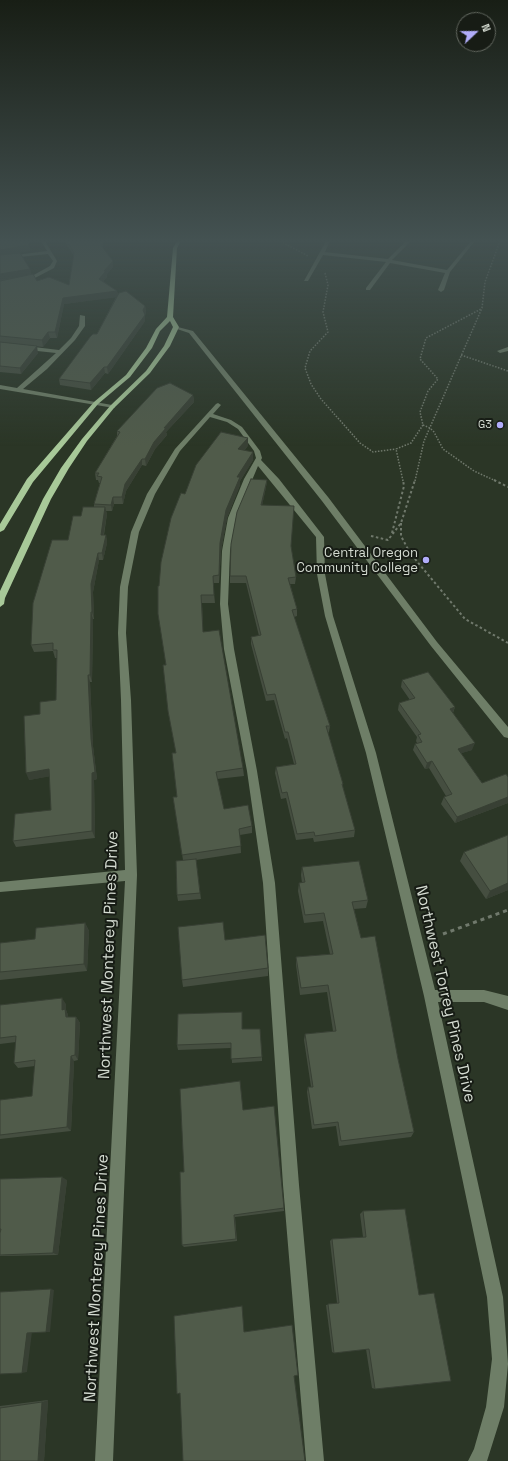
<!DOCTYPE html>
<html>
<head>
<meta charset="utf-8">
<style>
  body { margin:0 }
  #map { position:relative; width:508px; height:1461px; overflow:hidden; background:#2b3626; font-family:"Space Grotesk",sans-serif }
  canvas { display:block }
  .north { position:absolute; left:456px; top:12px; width:40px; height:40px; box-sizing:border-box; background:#171c15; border:1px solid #636860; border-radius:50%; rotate:68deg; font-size:11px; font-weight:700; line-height:16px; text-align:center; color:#d4dbd1 }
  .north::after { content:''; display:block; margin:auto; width:14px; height:18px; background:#b1adfa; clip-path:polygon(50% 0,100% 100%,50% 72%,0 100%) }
</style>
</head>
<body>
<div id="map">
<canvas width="508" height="1461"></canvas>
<div class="north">N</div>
</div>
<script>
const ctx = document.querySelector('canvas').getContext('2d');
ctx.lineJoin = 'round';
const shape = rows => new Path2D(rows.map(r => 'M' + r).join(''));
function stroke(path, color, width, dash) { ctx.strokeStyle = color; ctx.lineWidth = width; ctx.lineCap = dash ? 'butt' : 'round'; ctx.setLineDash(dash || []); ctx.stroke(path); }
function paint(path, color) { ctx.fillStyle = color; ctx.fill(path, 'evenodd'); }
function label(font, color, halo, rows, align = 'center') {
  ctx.font = font + ' "Space Grotesk",sans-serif'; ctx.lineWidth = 4; ctx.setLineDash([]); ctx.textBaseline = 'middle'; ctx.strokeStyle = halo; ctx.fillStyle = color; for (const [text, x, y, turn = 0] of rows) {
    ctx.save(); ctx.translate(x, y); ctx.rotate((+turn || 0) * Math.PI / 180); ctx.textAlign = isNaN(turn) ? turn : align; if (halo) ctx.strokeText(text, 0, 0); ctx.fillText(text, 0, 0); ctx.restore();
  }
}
const pathFar2 = shape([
  [280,241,308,256],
  [325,273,328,285,323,312,328,332,310,351,305,368,311,384,321,399,360,443,373,452,396,449],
  [461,355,508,371],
  [423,425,430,428,434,432,443,449,474,471,496,481],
  [403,481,396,449,411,443,423,425,420,412,428,391,438,379,420,359,426,338,481,309],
  [415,481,424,441,482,308,485,282,500,241]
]);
const pathFar1 = shape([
  [494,480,508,487],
  [401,523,401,536,410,553,465,619,508,643],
  [392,533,404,486,403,480],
  [371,536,388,540,401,523,415,480]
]);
const path = shape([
  [443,934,508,910]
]);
const minor = shape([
  [41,241,45,241,57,261,54,268,33,279,0,286,0,282,30,277,50,266,53,261,48,254,0,259,0,257,47,251,41,241],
  [326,241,330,241,325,252,388,259,406,241,411,241,392,260,447,270,471,241,475,241,450,272,444,290,441,292,438,290,445,273,390,263,370,290,366,290,366,288,386,262,323,255,308,281,304,281,326,241],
  [80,315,85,316,85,326,75,340,47,369,23,389,112,405,115,407,114,408,0,389,0,385,17,388,56,353,0,347,0,343,59,350,71,338,79,326,80,315],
  [174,326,193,331,328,497,437,642,508,727,508,738,504,737,431,646,322,501,189,333,174,328,174,326],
  [508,347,508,351,500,353,497,351,508,347],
  [218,403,221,405,213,414,231,420,242,427,260,451,262,458,261,460,279,479,324,537,325,574,333,616,376,753,435,990,484,990,508,996,508,1010,484,1002,438,1002,503,1297,508,1364,504,1407,487,1461,468,1461,474,1449,486,1407,492,1359,487,1297,424,996,366,753,325,616,317,574,316,537,258,466,236,518,230,551,228,604,234,649,257,771,275,883,299,1185,324,1461,306,1461,283,1185,263,883,247,771,224,649,220,604,222,551,228,518,244,479,256,458,254,451,238,429,227,422,210,417,180,451,155,494,139,532,128,587,126,633,131,700,137,875,113,1461,95,1461,125,881,0,892,0,882,125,870,121,700,118,633,120,587,131,532,147,494,175,449,216,404,218,403]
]);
const major = shape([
  [177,241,181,241,177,248,173,317,179,327,170,346,150,373,114,408,87,441,69,468,51,499,5,598,4,604,0,607,0,591,43,499,61,468,82,439,110,406,146,371,164,346,173,327,170,321,160,331,152,348,130,377,98,404,33,482,4,530,0,532,0,524,27,479,94,402,126,375,146,348,156,329,167,317,173,248,177,241]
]);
const wall = shape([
  [0,241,29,241,30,251,17,253,30,269,31,274,37,281,69,285,74,256,64,241,103,241,103,249,113,261,113,267,107,274,107,277,103,281,117,291,118,295,145,306,146,312,145,315,145,321,108,374,105,373,91,390,60,385,59,379,97,334,116,297,64,304,57,338,50,338,43,347,0,342],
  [0,342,38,353,21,374,0,372],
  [193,395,194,402,166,432,167,435,155,449,146,466,142,465,126,491,123,504,114,504,112,511,106,511,107,514,104,535,106,535,107,543,103,560,99,560,93,592,94,619,93,619,92,682,90,682,93,746,97,779,94,780,95,838,16,847,13,841,51,810,50,776,29,780,56,700,57,658,55,658,53,651,34,652,31,645,68,540,81,516,94,507,94,504,100,483,99,483,98,480,96,480,95,473,117,436,117,431],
  [248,446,244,451,253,452,253,460,240,481,240,485,227,518,221,551,219,583,213,583,215,603,202,603,203,632,243,768,244,776,217,779,224,809,252,826,252,833,240,835,241,853,196,860,201,899,178,901,177,895,183,860,173,797,177,797,176,753,168,711,166,665,159,586,185,494],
  [267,480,266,487,262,505,291,547,296,577,295,584,290,584,297,609,297,616,294,617,330,726,329,732,328,733,343,784,343,788,355,830,354,837,314,842,313,838,296,840,286,798,281,799,275,773,276,767,294,764,287,738,285,739,274,700,266,701,251,644,251,637,259,636,246,583,230,583,230,576],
  [402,680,455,707,453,713,472,750,461,753,482,783,508,777,508,803,455,823,441,804,444,797,446,796,429,768,425,769,413,750,415,744,417,743,416,741,417,737,398,710,399,703,410,700,401,687],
  [464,852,508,890,486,899,460,861],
  [302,867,368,900,366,908,354,909,361,938,398,1059,414,1132,411,1137,339,1146,336,1126,312,1129,307,1092,308,1087,311,1087,304,1040,305,1034,333,1031,327,992,300,995,296,965,296,957,330,954,323,921,304,923,298,891,299,883,302,883,301,875],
  [85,923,89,931,87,971,0,980,0,943,35,939],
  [225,940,268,968,268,976,183,987,182,980],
  [66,1004,66,1010,68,1015,68,1017,76,1017,80,1023,78,1060,74,1061,71,1131,0,1139,0,1100,32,1096,35,1066,18,1068,14,1063,16,1042,0,1044,0,1005],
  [242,1029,262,1057,262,1061,232,1063,231,1048,178,1050,177,1045],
  [243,1110,284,1208,284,1211,235,1217,237,1241,184,1247,182,1245,184,1172],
  [0,1179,67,1180,58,1255,3,1256,0,1256],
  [405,1209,375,1389,372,1388,366,1349,334,1353,332,1352,326,1305,337,1303,330,1241,332,1239,363,1237,360,1214,363,1211],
  [48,1400,44,1461,0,1461,0,1406]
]);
const shadedWall = shape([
  [29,245,30,251,0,255,0,250],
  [113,261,113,267,107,274,107,277,100,284,99,279,104,271],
  [30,269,31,275,0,280,0,274],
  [117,291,118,297,64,304,57,338,55,332,63,298],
  [145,306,146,312,144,316,143,310],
  [145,315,145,321,108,374,107,367],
  [48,332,50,338,43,347,42,340],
  [37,346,38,353,21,374,20,368],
  [104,367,105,373,91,390,90,383],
  [193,395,194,402,166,432,167,435,155,449,146,466,145,459,154,442,164,428],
  [248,438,248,446,238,457,238,449],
  [253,452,253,460,240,481,240,485,227,518,221,551,219,583,219,575,220,543,226,510,237,477],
  [142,459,142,465,126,491,123,504,122,497,125,484],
  [267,480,266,487,261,511,261,505],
  [113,497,114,504,112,511,111,505],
  [105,507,107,514,102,543,101,535],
  [106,535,107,543,103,560,102,553],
  [98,553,99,560,93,592,94,619,92,612,91,584],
  [91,612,93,619,92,682,90,675],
  [88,675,90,682,93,746,97,779,94,780,95,838,92,831,91,739],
  [455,707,452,714,450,709],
  [475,743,472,750,456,755,458,749],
  [432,761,429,768,425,769,427,763],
  [49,769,52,776,29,780,26,773],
  [508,797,508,803,455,823,457,817],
  [508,883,508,890,486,899,490,891],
  [85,923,89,931,87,971,84,964],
  [62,998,66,1004,66,1010,68,1015,69,1023,62,1010],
  [76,1017,80,1023,78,1060,75,1055],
  [71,1056,74,1061,71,1131,67,1127],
  [62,1177,67,1180,58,1255,53,1253],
  [51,1289,54,1290,50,1332,46,1332],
  [32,1332,27,1372,22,1373,27,1333],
  [48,1400,44,1461,38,1461,42,1402]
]);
const building = shape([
  [0,241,27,241,29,245,0,250,0,241],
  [67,241,103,241,102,247,113,261,104,271,106,271,99,279,117,291,63,298,55,332,48,332,42,340,0,336,0,281,33,274,37,281,49,277,69,285,74,253,67,241],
  [20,253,30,269,0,274,0,255,20,253],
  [126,291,145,306,143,310,145,315,107,367,104,367,90,383,59,379,90,337,93,334,97,334,119,293,126,291],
  [0,342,37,346,20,368,0,366,0,342],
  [170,383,193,395,164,428,166,428,154,442,145,459,142,459,125,484,122,497,113,497,111,505,94,504,102,477,97,476,99,473,95,473,120,432,117,431,157,388,170,383],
  [221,432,248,438,238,449,253,452,237,477,240,477,226,510,220,543,219,575,213,576,214,595,201,595,203,632,219,630,243,768,216,772,224,809,248,805,252,826,239,829,241,846,182,855,173,797,177,797,172,753,176,753,168,711,163,665,166,665,158,614,158,586,159,586,161,562,171,518,181,493,185,494,196,465,221,432],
  [251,479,267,480,261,505,294,506,291,546,296,577,288,578,297,609,292,610,330,726,326,726,343,784,342,784,355,830,315,836,314,832,297,834,287,792,282,793,276,767,296,764,288,732,285,732,275,694,267,695,251,637,261,635,246,576,230,576,231,544,237,512,251,479],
  [83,507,105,507,101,535,106,535,102,553,98,553,91,584,92,612,91,612,90,675,88,675,91,739,95,772,92,773,92,831,13,841,15,814,51,810,49,769,26,773,24,716,40,714,40,702,56,700,57,650,53,650,53,643,31,645,33,603,52,540,68,540,73,516,81,516,83,507],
  [428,672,455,707,450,709,475,743,458,749,482,783,506,774,508,777,508,797,457,817,444,797,452,794,432,761,427,763,415,744,422,742,418,735,421,734,399,703,415,698,402,680,428,672],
  [508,835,508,883,490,891,464,852,508,835],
  [196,859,200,893,177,895,176,861,196,859],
  [359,861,368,900,352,902,361,938,375,936,398,1059,414,1132,341,1141,338,1122,314,1125,308,1087,313,1087,305,1034,336,1031,328,985,301,988,296,957,333,954,324,913,305,915,299,883,305,882,302,867,359,861],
  [223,922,225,940,265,935,268,968,182,980,178,927,223,922],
  [85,923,84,964,0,972,0,943,35,939,36,928,85,923],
  [62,998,62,1010,65,1009,66,1017,76,1017,75,1055,71,1056,67,1127,0,1135,0,1100,32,1096,35,1060,14,1063,16,1036,0,1038,0,1005,62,998],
  [242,1012,242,1029,260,1029,262,1057,231,1059,231,1043,177,1045,178,1014,242,1012],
  [240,1081,243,1110,274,1106,284,1208,234,1215,236,1239,182,1245,180,1172,184,1172,180,1089,240,1081],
  [62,1177,53,1253,0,1255,0,1233,1,1229,0,1229,0,1179,62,1177],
  [405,1209,419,1295,434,1293,451,1381,375,1389,369,1349,334,1353,328,1304,339,1303,332,1239,366,1237,363,1211,405,1209],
  [51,1289,46,1332,27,1333,22,1373,0,1374,0,1292,51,1289],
  [242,1306,244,1332,292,1325,298,1375,294,1376,305,1461,183,1461,180,1393,177,1394,174,1316,242,1306],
  [42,1402,38,1461,0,1461,0,1408,42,1402]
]);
const markers = [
  [500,425,4,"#b1adfa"],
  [426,560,4,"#b1adfa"]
];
const farPoinames = [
  ["G3",492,425]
];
const poiNames = [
  ["Central Oregon",418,553],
  ["Community College",418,568]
];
const nearStreetnames = [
  ["Northwest Monterey Pines Drive",109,955,-88],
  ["Northwest Torrey Pines Drive",445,994,77],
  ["Northwest Monterey Pines Drive",97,1278,-87]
];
stroke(pathFar2, '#70796c', 1.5, [1.5, 1.5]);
stroke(pathFar1, '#70796c', 2, [2.5, 2.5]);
stroke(path, '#70796c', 3, [4, 4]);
paint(minor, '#6e7e67');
paint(major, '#a8c999');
paint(wall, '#454e40');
paint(shadedWall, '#384034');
paint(building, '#505b4a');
stroke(building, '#384034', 1);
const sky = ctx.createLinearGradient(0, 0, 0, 446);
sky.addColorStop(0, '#181e15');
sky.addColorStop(0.54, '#445252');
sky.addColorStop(1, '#44525200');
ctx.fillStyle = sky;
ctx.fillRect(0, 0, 508, 446);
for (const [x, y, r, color] of markers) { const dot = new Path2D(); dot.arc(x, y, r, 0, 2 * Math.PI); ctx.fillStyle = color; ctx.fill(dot); stroke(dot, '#171c15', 1.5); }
label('11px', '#d4dbd1', '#171c15', farPoinames, 'right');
label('13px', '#d4dbd1', '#171c15', poiNames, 'right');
label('16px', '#d4dbd1', '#171c15', nearStreetnames);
</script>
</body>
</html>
